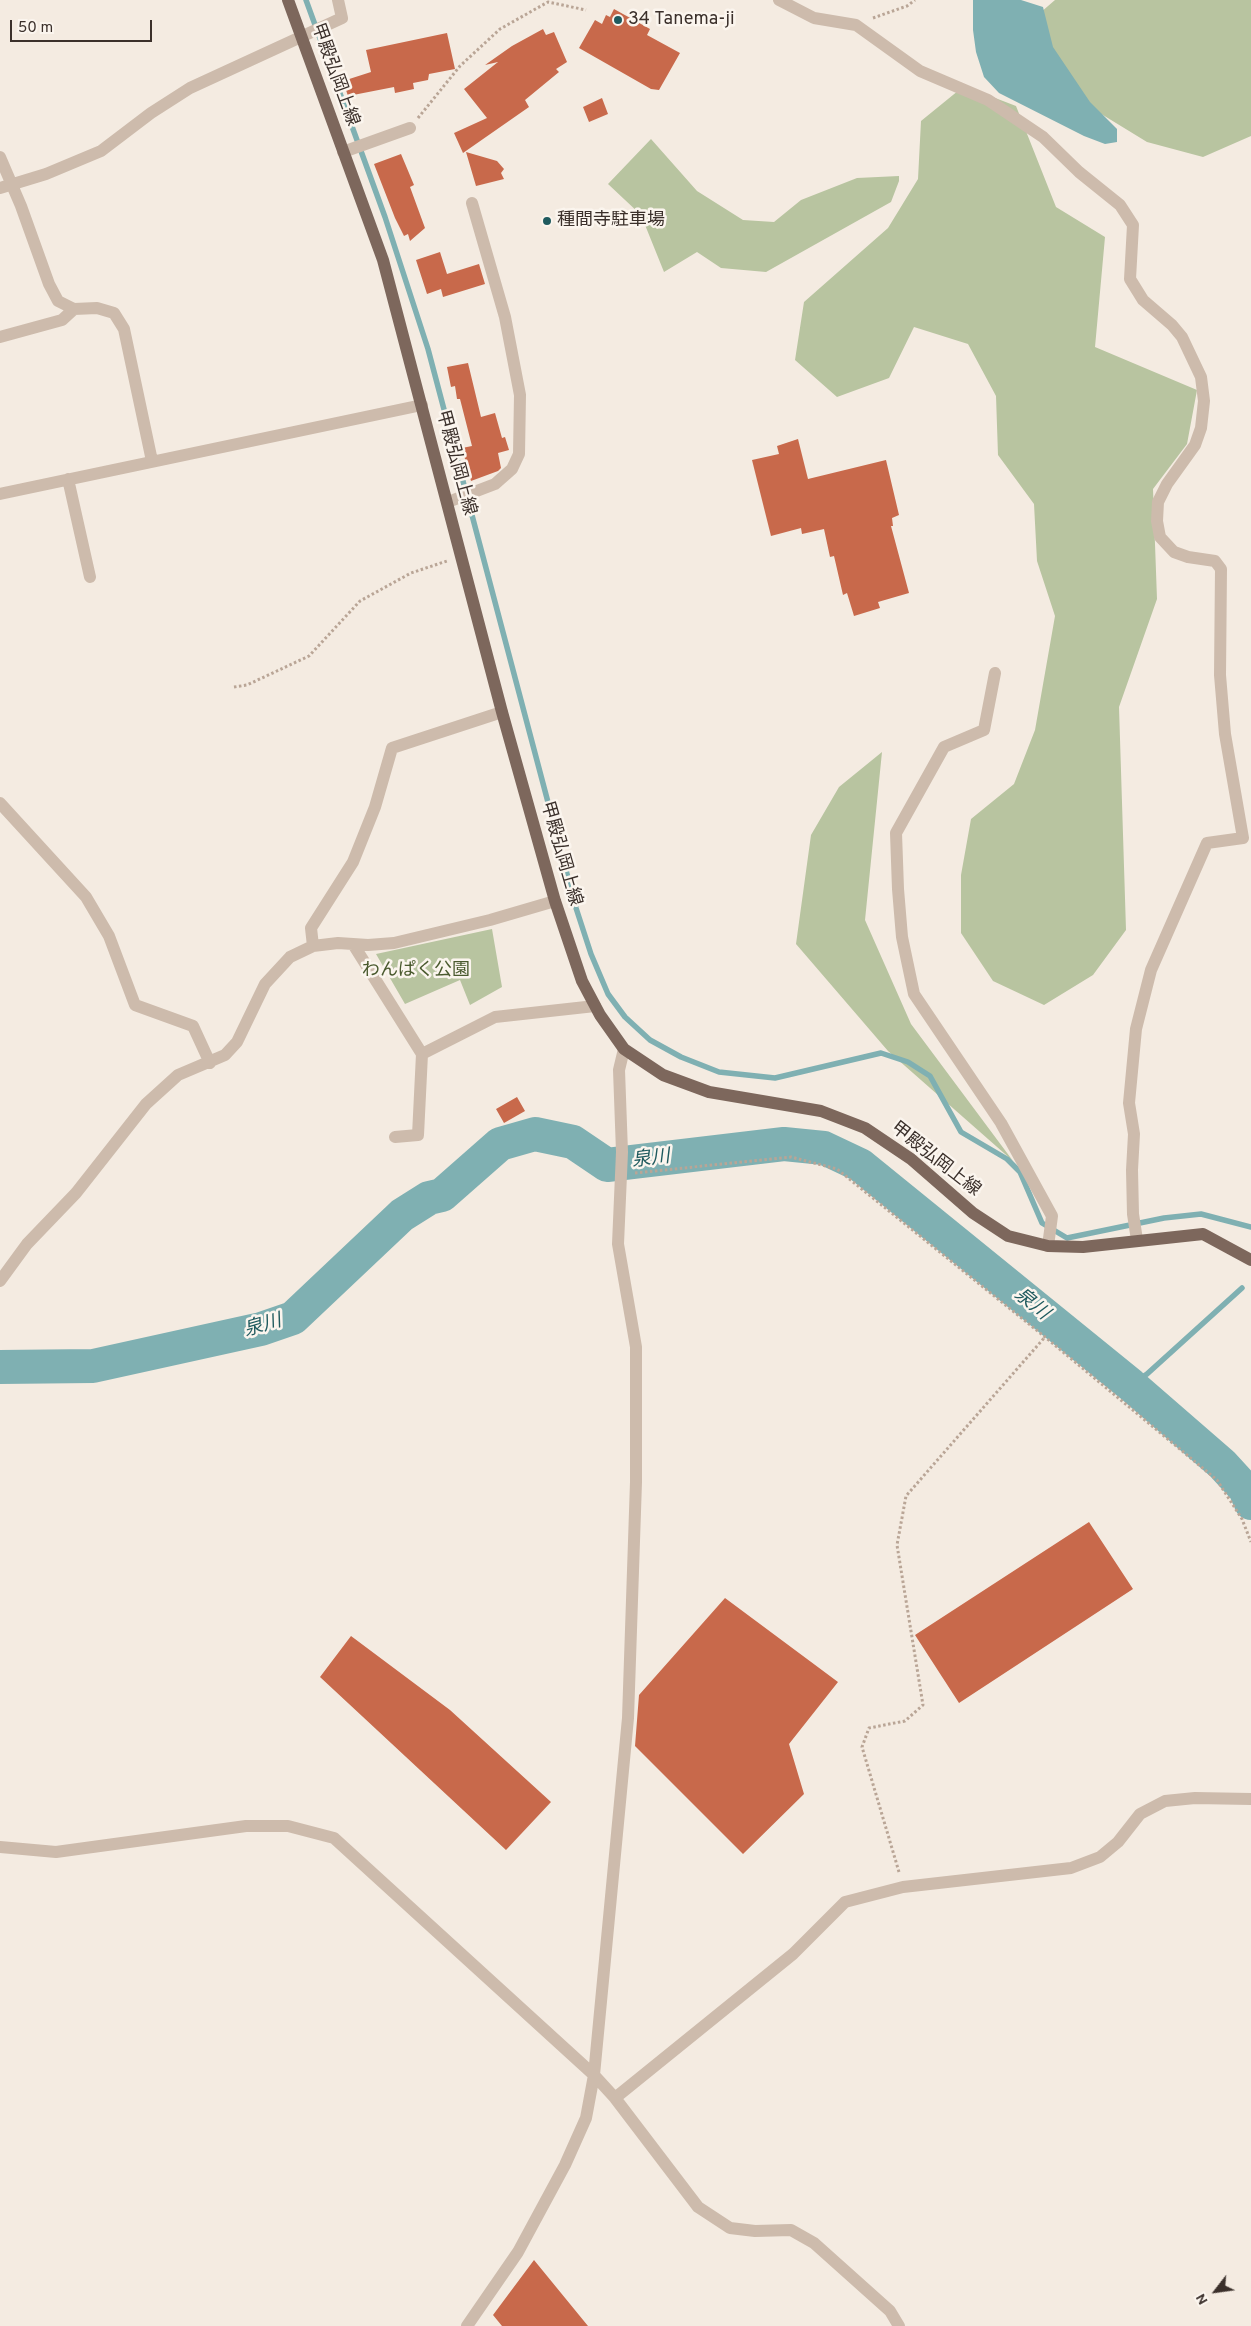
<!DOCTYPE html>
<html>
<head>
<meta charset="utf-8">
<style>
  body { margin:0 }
  #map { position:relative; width:1251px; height:2326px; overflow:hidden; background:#f4ebe1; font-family:Overpass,sans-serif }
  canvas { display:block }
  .north { position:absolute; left:1191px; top:2266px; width:50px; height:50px; -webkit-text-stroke:4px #fbf5ee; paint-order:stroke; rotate:240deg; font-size:14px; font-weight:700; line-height:20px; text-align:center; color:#3b302b }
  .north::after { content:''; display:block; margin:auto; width:18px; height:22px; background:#3b302b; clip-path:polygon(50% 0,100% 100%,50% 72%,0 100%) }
  .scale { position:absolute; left:10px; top:20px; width:142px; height:22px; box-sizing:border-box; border:2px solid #3b302b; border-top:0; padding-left:6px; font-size:15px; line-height:18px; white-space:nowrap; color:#3b302b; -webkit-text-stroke:4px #fbf5ee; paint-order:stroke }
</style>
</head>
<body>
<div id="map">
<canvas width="1251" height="2326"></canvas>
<div class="north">N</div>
<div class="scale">50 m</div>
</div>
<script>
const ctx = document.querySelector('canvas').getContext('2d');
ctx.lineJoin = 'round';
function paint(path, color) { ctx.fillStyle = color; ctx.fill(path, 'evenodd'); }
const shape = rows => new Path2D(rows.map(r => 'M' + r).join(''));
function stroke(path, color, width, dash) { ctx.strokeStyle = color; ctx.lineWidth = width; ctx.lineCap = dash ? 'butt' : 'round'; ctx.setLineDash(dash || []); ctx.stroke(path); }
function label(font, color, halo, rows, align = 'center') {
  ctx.font = font + ' Overpass,"Noto Sans JP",sans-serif'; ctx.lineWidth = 5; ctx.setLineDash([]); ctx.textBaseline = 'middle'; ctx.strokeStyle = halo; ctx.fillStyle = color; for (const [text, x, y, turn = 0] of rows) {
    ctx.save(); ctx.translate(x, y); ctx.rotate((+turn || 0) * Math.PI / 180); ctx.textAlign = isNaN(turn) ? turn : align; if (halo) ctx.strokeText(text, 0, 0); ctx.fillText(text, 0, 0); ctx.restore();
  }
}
const green = shape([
  [1055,0,1251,0,1251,136,1203,157,1147,142,1098,112,1053,73,1033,19],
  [964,86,1016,106,1056,207,1105,237,1095,347,1197,390,1187,444,1153,489,1157,599,1119,707,1126,930,1093,975,1044,1005,993,981,961,933,961,875,971,819,1014,784,1035,730,1055,616,1037,561,1034,504,998,455,996,396,968,344,914,327,889,378,837,397,795,360,804,302,888,228,918,179,921,121],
  [651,139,697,191,743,220,774,222,801,200,857,178,899,176,899,181,891,202,766,272,721,268,697,252,664,272,641,215,608,184],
  [882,752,865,920,911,1024,1013,1161,888,1051,796,944,811,835,839,787],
  [492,929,502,987,470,1005,460,980,405,1004,376,954]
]);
const water = shape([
  [973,0,1021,0,1043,7,1053,47,1090,102,1117,129,1117,142,1105,144,1084,136,999,93,984,77,976,52,973,30]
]);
const stream = shape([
  [306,0,385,217,428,349,576,908,591,954,608,994,625,1017,650,1040,681,1057,719,1072,775,1078,881,1053,908,1062,930,1076,961,1132,1007,1159,1020,1172,1042,1223,1067,1238,1164,1218,1201,1214,1251,1227],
  [1131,1385,1147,1374,1242,1288]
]);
const river = shape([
  [0,1367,93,1366,261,1329,293,1318,402,1215,429,1198,442,1195,500,1144,535,1134,573,1142,607,1165,784,1144,824,1148,860,1165,1131,1385,1222,1464,1245,1489,1251,1503]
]);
const building = shape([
  [614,9,650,29,647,35,680,53,659,90,651,89,579,48,595,20,602,24,606,15,610,17],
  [543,29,546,35,554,32,567,62,556,69,559,72,525,100,529,107,463,153,454,133,487,118,464,89,498,62,485,65,512,46],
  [447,33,455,69,429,74,428,80,413,83,414,89,395,93,394,87,348,96,343,81,371,72,366,50],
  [602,98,608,114,589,122,583,107],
  [466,152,497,161,504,169,501,173,504,179,476,186],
  [401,154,414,185,410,187,425,228,410,241,408,234,404,236,395,218,374,164],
  [440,252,447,274,479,264,485,284,443,297,441,289,427,294,416,260],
  [468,363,481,417,495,413,502,438,505,437,509,450,498,453,501,468,498,471,471,481,462,448,472,446,460,399,457,399,455,386,451,387,447,367],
  [798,439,808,479,886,460,899,515,892,518,893,526,891,526,909,593,878,602,880,608,854,616,847,593,843,595,834,556,830,557,824,529,802,534,801,528,771,536,752,460,779,454,777,446],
  [517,1097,525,1111,504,1123,496,1109],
  [1089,1522,1133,1589,959,1703,915,1635],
  [725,1598,838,1682,789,1744,804,1794,743,1854,635,1746,639,1695],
  [351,1636,450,1710,551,1802,506,1850,320,1677],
  [534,2260,588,2326,502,2326,493,2315]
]);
const path = shape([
  [873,18,907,6,915,0],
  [418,118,460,66,500,29,548,2,586,10],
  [234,687,247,685,309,656,360,601,411,573,447,561],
  [635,1173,791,1157,837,1169,1045,1337,1217,1480,1242,1519,1251,1542],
  [899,1872,862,1747,869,1728,905,1721,923,1705,897,1545,906,1496,1045,1337]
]);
const minor = shape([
  [779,0,814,18,856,25,920,71,988,100,1043,137,1079,172,1120,205,1133,225,1130,279,1143,300,1172,325,1182,337,1201,377,1204,401,1201,428,1195,445,1167,484,1158,502,1157,521,1160,537,1174,552,1188,557,1215,561,1221,569,1220,675,1225,734,1243,838,1207,843,1151,970,1136,1029,1129,1103,1134,1134,1132,1170,1133,1214,1137,1240],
  [343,152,410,128],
  [0,157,21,206,49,284,58,301,74,309,97,308,114,313,124,329,152,461],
  [0,188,46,174,101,151,151,113,190,88,342,18,338,0],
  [0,337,62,320,74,309],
  [68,479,90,577],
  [0,494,422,405],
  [448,502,495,484,512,469,519,454,520,395,505,317,472,203],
  [995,673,984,730,944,747,896,833,898,889,902,937,914,994,1001,1123,1052,1216,1048,1246],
  [0,803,86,897,109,936,135,1005,193,1026,210,1063],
  [353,944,422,1054,418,1135,395,1137],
  [313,946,311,928,353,862,375,807,392,748,502,712],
  [422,1054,495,1017,595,1006],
  [0,1281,27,1244,76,1193,146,1104,178,1075,225,1055,237,1042,265,984,290,957,313,946,338,943,368,945,394,943,490,920,555,901],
  [0,1847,56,1852,246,1826,288,1826,334,1838,594,2075,615,2098,698,2207,730,2228,755,2231,791,2230,814,2243,890,2311,899,2326],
  [615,2098,793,1954,845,1902,903,1887,1071,1868,1100,1857,1118,1842,1140,1814,1165,1801,1195,1798,1251,1799],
  [467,2326,518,2252,565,2165,586,2118,594,2075,628,1718,636,1482,636,1347,618,1244,622,1152,619,1070,624,1049]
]);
const major = shape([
  [288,0,383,260,502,712,555,901,582,981,600,1015,624,1049,663,1075,709,1092,821,1111,865,1128,911,1159,973,1213,1008,1236,1048,1246,1083,1247,1203,1234,1251,1260]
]);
const markers = [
  [618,20,5,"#1f5a5e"],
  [547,221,5,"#1f5a5e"]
];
const poiNames = [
  ["34 Tanema-ji",628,20],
  ["種間寺駐車場",557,221]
];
const streetNames = [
  ["甲殿弘岡上線",334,75,70],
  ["甲殿弘岡上線",455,463,75],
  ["甲殿弘岡上線",560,854,74],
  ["甲殿弘岡上線",935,1160,38]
];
const parkNames = [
  ["わんぱく公園",416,971]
];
const waterNames = [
  ["泉川",651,1160,-7],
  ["泉川",1031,1305,39],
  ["泉川",263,1327,-16]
];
paint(green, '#b8c4a0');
paint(water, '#7fb0b2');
stroke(stream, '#7fb0b2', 5.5);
stroke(river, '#7fb0b2', 34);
paint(building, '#c8694b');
stroke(path, '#b9a596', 3, [2.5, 2.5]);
stroke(minor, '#cdbbac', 12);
stroke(major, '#7d675c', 12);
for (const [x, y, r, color] of markers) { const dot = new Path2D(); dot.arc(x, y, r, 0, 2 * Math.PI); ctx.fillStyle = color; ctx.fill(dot); stroke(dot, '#fbf5ee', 2); }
label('18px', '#3b302b', '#fbf5ee', poiNames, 'left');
label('18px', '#3b302b', '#fbf5ee', streetNames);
label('18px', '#4a5a2e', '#fbf5ee', parkNames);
label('italic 19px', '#1f5a5e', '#fbf5ee', waterNames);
</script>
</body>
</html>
